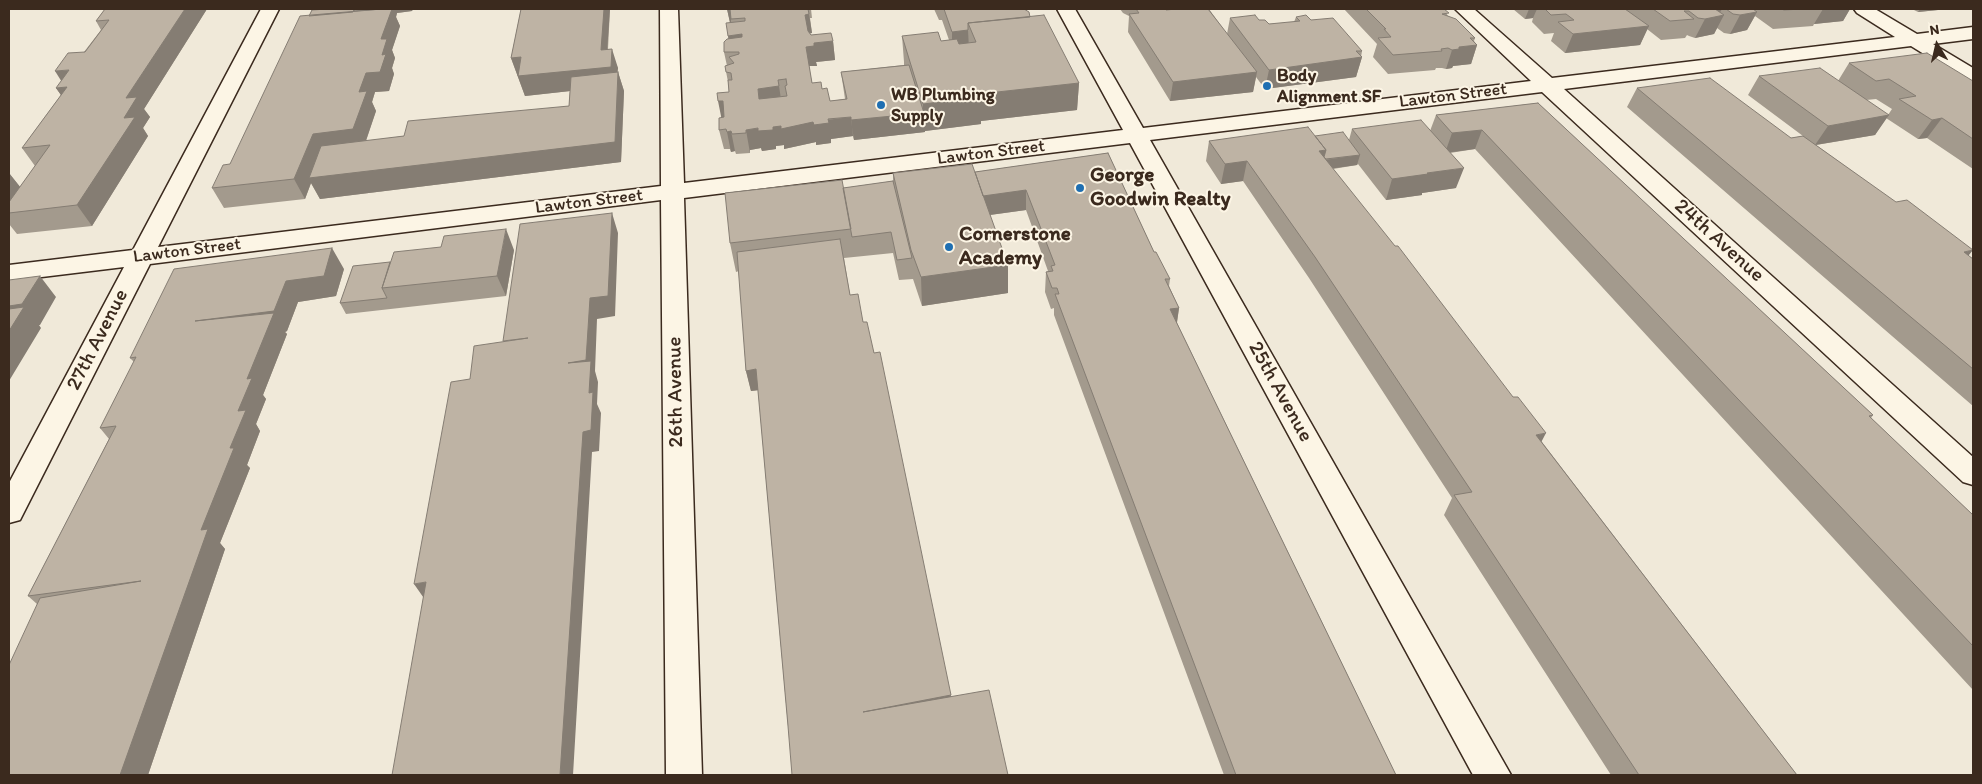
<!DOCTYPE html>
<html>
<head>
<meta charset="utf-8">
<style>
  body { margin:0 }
  #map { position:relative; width:1982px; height:784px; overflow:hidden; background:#f0e9d9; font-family:Itim,sans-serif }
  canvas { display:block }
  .frame { position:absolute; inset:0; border:10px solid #3b2a1e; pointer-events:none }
  .north { position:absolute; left:1912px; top:20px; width:50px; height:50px; -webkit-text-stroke:4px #fcf5e5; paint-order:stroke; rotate:351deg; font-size:14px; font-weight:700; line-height:20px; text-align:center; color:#3b2a1e }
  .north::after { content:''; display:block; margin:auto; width:18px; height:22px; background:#3b2a1e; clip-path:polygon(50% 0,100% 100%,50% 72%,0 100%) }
</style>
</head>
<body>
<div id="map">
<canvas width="1982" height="784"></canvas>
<div class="frame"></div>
<div class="north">N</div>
</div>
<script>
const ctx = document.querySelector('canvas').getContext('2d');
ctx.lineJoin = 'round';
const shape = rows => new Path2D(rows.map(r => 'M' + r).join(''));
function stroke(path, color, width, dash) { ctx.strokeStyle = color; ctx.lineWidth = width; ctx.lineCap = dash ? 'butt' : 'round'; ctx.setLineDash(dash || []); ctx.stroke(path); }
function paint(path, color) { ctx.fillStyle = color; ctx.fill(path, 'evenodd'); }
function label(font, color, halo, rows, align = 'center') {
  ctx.font = font + ' Itim,sans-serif'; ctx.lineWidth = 4; ctx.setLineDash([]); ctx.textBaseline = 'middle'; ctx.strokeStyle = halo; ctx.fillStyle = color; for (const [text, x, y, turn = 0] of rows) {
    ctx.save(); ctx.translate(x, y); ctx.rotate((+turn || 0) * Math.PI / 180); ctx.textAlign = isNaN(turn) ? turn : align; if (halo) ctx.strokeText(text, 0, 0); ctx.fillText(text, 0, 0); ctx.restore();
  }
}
const street = shape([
  [261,9,279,9,158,247,661,186,660,9,678,9,684,183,1123,130,1057,9,1075,9,1143,128,1531,81,1455,9,1474,9,1552,78,1895,37,1857,13,1854,9,1875,9,1917,34,1973,27,1973,39,1933,44,1973,68,1973,82,1966,80,1911,46,1564,89,1973,457,1973,485,1963,482,1542,92,1150,140,1511,775,1473,775,1130,143,684,198,702,775,666,775,661,200,150,264,20,520,9,523,9,483,124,267,9,281,9,265,133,250,261,9]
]);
const wall = shape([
  [105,9,207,9,144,109,150,117,143,128,148,136,92,226,17,234,9,224,9,173,20,187,35,166,22,148,61,95,56,88,101,30,96,21],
  [311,9,413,9,412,11,397,13,396,17,400,26,392,50,395,58,392,68,394,74,389,91,375,92,372,102,376,111,366,141,404,136,569,106,570,91,525,96,511,58,521,9,610,9,608,49,618,68,617,72,618,72,624,91,621,162,320,199,311,183,305,199,224,208,212,188,230,164,309,16,312,10],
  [727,9,811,9,812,18,810,18,812,33,810,33,811,35,833,41,835,60,816,62,817,66,809,66,812,83,822,89,830,101,845,99,841,72,904,65,904,62,902,36,941,41,949,40,942,20,939,20,934,9,1024,9,1079,83,1077,110,981,121,981,124,925,131,925,132,854,140,853,136,831,139,831,143,816,145,816,142,784,149,784,145,776,146,776,149,762,151,761,148,750,150,750,153,736,154,735,151,731,152,730,149,724,149,719,130,721,118,729,92,728,82,725,66,727,66,724,52,728,39,730,22],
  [1120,9,1209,9,1227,34,1230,18,1259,20,1269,24,1294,22,1296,17,1311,20,1362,51,1361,57,1362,57,1356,77,1265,89,1256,77,1253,92,1170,101,1128,32,1129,16,1123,13],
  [1335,9,1444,9,1448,16,1475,38,1474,41,1477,45,1471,64,1453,66,1452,68,1446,69,1442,68,1436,68,1435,70,1388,74,1373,57,1377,44,1344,9,1337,10],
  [1513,9,1850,9,1843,21,1814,24,1813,26,1773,29,1755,16,1747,30,1730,34,1724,33,1717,28,1714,34,1695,38,1689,36,1687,35,1685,38,1661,40,1647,29,1640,45,1565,53,1551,41,1554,33,1544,34,1532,22,1533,18,1525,19],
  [1912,9,1948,9,1918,12],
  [1849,63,1973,81,1973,169,1927,138,1918,139,1886,118,1875,135,1816,145,1973,259,1973,406,1627,107,1637,88,1791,138,1803,136,1748,95,1759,76,1838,81],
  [1876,99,1892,109,1888,115,1866,100],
  [1538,103,1873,415,1871,418,1973,515,1973,690,1475,149,1450,153,1456,188,1422,193,1422,195,1386,200,1358,164,1357,165,1333,169,1797,775,1611,775,1444,515,1452,498,1309,278,1243,181,1221,184,1206,161,1209,141,1315,136,1349,140,1352,129,1430,131,1436,115],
  [1108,153,1154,252,1170,279,1169,286,1179,308,1177,323,1396,775,1224,775,1054,315,1054,308,1051,309,1045,292,1046,272,1048,271,1026,210,990,215,1008,293,922,306,913,279,899,280,893,253,844,258,850,295,863,322,874,353,951,697,788,726,758,390,751,391,746,371,739,271,736,272,730,243,843,188,893,181,893,173,975,172],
  [514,250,506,296,346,314,340,303,353,266],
  [344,269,336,296,298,302,287,331,285,332,287,334,263,395,266,399,256,424,260,431,247,465,250,468,220,543,225,549,148,775,9,775,37,604,28,596,109,439,100,428,134,362,130,358]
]);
const shadedWall = shape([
  [185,9,207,9,144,109,150,117,143,128,148,136,92,226,77,205,124,118,126,98],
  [311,9,413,9,412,11,397,13,396,17,400,26,392,50,395,58,392,68,394,74,389,91,375,92,372,102,376,111,363,149,615,142,618,72,624,91,621,162,320,199,311,183,305,199,294,179,313,134,359,92,316,20],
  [604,9,610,9,606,67,612,49,618,68,616,86,525,96,511,58],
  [727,9,743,9,731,19,731,23,730,23],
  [1529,9,1537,9,1533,18,1525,19],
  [1713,9,1722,9,1718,16,1724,15,1714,34,1695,38,1705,19],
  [1823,9,1850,9,1843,21,1814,24],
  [1920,9,1948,9,1918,12],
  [1757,12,1747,30,1730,34,1740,15],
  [809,14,812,33,807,34,805,15],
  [1649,26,1640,45,1565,53,1573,34],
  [968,30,969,49,952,51,952,32],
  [742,34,745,53,739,52,731,52,728,36],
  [833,41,835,60,816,62,817,66,808,66,806,47,814,43],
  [1477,45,1471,64,1453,66,1452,68,1446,69,1452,50,1459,47],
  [1362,57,1356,77,1265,89,1269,70],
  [69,70,70,108,56,88,65,87,55,71],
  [1257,72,1253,92,1170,101,1173,82],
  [1079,83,1077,110,981,121,981,124,925,131,925,132,854,140,851,120,923,113,923,104,979,94],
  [779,86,782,106,759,99,758,89],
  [718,101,723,101,727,120,722,121],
  [1889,115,1875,135,1815,145,1828,126],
  [851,117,853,136,831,139,831,143,816,145,816,142,784,149,784,145,776,146,776,149,762,151,761,148,750,150,750,153,746,130],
  [1942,118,1927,138,1918,139,1932,120],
  [1482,130,1475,149,1445,153,1452,133],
  [731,131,735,151,731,152,727,132],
  [1326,150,1321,170,1319,151],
  [1360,155,1357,165,1321,170,1324,160],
  [1247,161,1243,181,1221,184,1225,164],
  [1464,168,1456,188,1422,193,1422,195,1386,200,1392,179,1427,173],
  [9,173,25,193,9,213],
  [1026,190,1026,210,982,216,981,196],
  [612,213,618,233,615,316,597,319,595,371,598,382,597,404,601,413,599,451,592,452,573,775,560,775,568,363,590,298],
  [506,229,514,250,506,296,497,276],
  [332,248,344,269,336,296,298,302,287,331,285,332,287,334,263,395,266,399,256,424,260,431,247,465,250,468,220,543,225,549,148,775,120,775,201,530,230,448,238,411,195,321,286,281],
  [1973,250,1956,271,1964,252],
  [1008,265,1008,293,922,306,921,277],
  [40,276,56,297,40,325,39,325,41,328,9,381,9,306],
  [1179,308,1176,328,1170,309],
  [756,369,760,390,751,391,746,371],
  [1546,433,1535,454,1536,435],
  [426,582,428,604,414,584],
  [951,695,952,713,863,712]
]);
const building = shape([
  [105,9,185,9,126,98,137,97,124,118,135,117,77,205,9,213,9,202,50,145,22,148,67,87,56,88,69,70,55,71,68,53,85,52,109,20,96,21,105,9],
  [327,9,354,9,353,12,309,16,312,10,327,9],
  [355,9,382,9,354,11,355,9],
  [382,9,392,9,381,39,387,39,382,55,386,54,380,72,366,73,359,92,367,91,353,129,313,134,294,179,212,188,223,165,230,164,300,16,382,9],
  [521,9,604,9,601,50,612,49,611,67,518,76,521,57,511,58,521,9],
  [730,9,808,9,809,14,805,15,808,31,811,35,831,33,833,41,814,43,814,46,806,47,812,83,821,82,822,89,827,88,830,101,847,99,841,72,909,65,924,113,851,120,851,117,828,119,829,123,814,125,813,122,781,129,781,126,773,127,773,130,758,131,758,128,746,130,746,133,732,134,731,131,727,132,726,129,719,130,719,118,724,117,723,101,718,101,717,93,729,92,728,80,732,80,731,73,726,72,725,66,734,63,729,57,739,54,739,52,724,52,724,42,727,39,742,37,742,34,728,36,726,23,745,21,745,18,731,19,730,9],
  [786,79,787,85,785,86,787,96,759,99,758,89,779,86,778,80,786,79],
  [944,9,1024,9,1029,12,1030,17,968,23,968,30,952,32,944,9],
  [1136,9,1165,9,1166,10,1176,9,1208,9,1257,72,1173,82,1129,14,1139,13,1136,9],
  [1366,9,1444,9,1449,13,1442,14,1456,19,1475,38,1470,38,1477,45,1459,47,1459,49,1452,50,1448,48,1441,49,1442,51,1393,55,1378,38,1391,37,1384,29,1386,29,1366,9],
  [1545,9,1625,9,1649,26,1573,34,1558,22,1574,20,1566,14,1551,15,1545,9],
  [1653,9,1715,9,1724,15,1705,19,1698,18,1689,11,1684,11,1694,19,1670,21,1653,9],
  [1726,9,1753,9,1757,12,1740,15,1733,14,1726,9],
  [1781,9,1802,9,1784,10,1781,9],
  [1044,15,1079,83,979,94,980,97,923,104,902,36,938,32,941,41,957,39,959,44,976,42,968,23,1044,15],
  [1255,15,1259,20,1265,20,1269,24,1300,21,1296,17,1306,15,1311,20,1333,18,1362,51,1356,51,1362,57,1269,70,1230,18,1255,15],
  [1927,53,1973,81,1973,139,1942,118,1932,120,1899,99,1916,96,1889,79,1876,81,1849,63,1927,53],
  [1820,68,1889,115,1828,126,1759,76,1820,68],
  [618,72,615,142,309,178,321,146,404,136,408,121,569,106,571,77,618,72],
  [1710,78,1791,138,1803,136,1896,202,1907,200,1973,250,1964,252,1973,259,1973,369,1637,88,1710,78],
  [1538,103,1873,415,1869,416,1973,515,1973,646,1482,130,1452,133,1436,115,1538,103],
  [1421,120,1464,168,1427,173,1428,174,1392,179,1352,129,1421,120],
  [1308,127,1326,150,1319,151,1395,246,1398,246,1513,397,1518,397,1546,433,1536,435,1797,775,1639,775,1454,495,1472,492,1315,257,1247,161,1225,164,1209,141,1308,127],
  [1343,132,1360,155,1326,159,1324,157,1326,150,1315,136,1343,132],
  [1108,153,1154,252,1156,252,1170,279,1165,279,1179,308,1170,309,1396,775,1236,775,1055,294,1059,294,1057,288,1052,288,1046,272,1053,271,1051,266,1055,265,1026,190,983,196,975,172,1108,153],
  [972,164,1008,265,921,277,911,250,893,173,972,164],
  [842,180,851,229,730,243,725,193,842,180],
  [893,181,912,258,897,260,891,232,852,237,843,188,893,181],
  [612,213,608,296,590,298,586,360,568,363,591,361,589,393,593,392,591,430,583,432,560,775,392,775,426,582,414,584,451,382,470,379,474,346,528,338,503,341,520,224,612,213],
  [506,229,497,276,382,288,394,252,441,247,444,236,506,229],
  [840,239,850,295,858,294,863,322,867,322,874,353,880,352,951,695,863,712,989,690,1008,775,792,775,788,726,756,369,746,371,737,252,840,239],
  [332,248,324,276,286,281,274,311,195,321,274,313,247,379,252,378,238,411,246,410,230,448,234,448,201,530,208,529,120,775,9,775,9,665,40,598,141,581,28,596,116,426,100,428,136,357,130,358,174,269,332,248],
  [390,262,382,288,387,298,340,303,353,266,390,262],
  [40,276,22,304,9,306,9,280,40,276],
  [24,307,9,331,9,309,24,307]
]);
const markers = [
  [1267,86,5,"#1f6fb2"],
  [881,105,5,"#1f6fb2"],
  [1080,188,5,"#1f6fb2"],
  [949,247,5,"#1f6fb2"]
];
const farPoinames = [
  ["Body",1277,76],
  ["Alignment SF",1277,97],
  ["WB Plumbing",891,95],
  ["Supply",891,116]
];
const farStreetnames = [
  ["Lawton Street",1453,96,-7],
  ["Lawton Street",991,153,-7],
  ["Lawton Street",589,202,-7],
  ["Lawton Street",187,251,-7]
];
const poiNames = [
  ["George",1090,176],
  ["Goodwin Realty",1090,200],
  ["Cornerstone",959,235],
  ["Academy",959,259]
];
const streetNames = [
  ["24th Avenue",1719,241,42],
  ["27th Avenue",98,340,-63],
  ["26th Avenue",676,392,-91],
  ["25th Avenue",1280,392,61]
];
stroke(street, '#3b2a1e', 3);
paint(street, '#fcf5e5');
paint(wall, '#a39a8d');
paint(shadedWall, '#857d73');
paint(building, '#beb3a4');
stroke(building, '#857d73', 1);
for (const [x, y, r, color] of markers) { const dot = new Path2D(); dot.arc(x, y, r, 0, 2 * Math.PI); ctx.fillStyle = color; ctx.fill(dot); stroke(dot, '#fcf5e5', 2); }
label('bold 18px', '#3b2a1e', '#fcf5e5', farPoinames, 'left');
label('18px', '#3b2a1e', '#fcf5e5', farStreetnames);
label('bold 21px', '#3b2a1e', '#fcf5e5', poiNames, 'left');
label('21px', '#3b2a1e', '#fcf5e5', streetNames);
</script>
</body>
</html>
